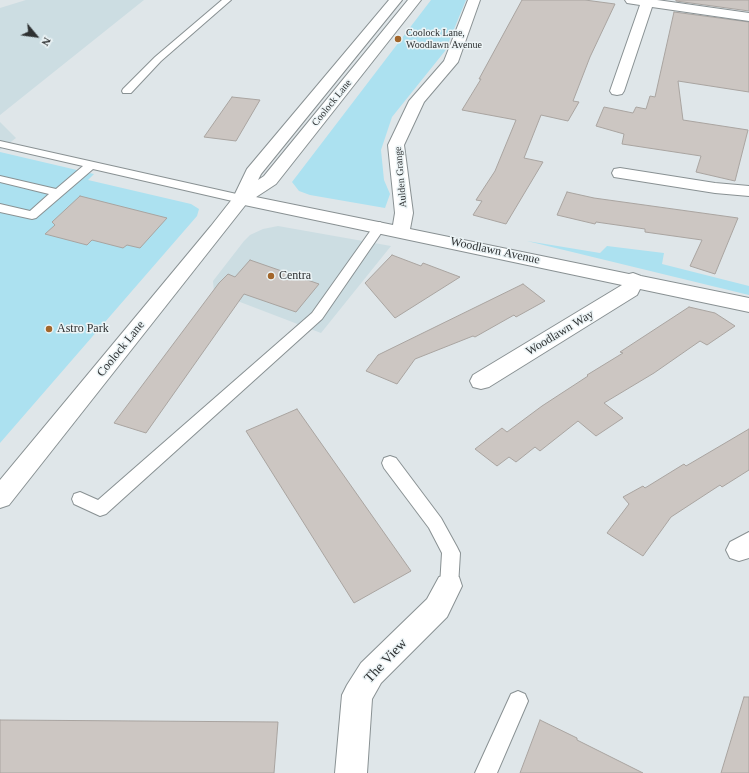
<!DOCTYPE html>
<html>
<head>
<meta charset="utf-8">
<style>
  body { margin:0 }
  #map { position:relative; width:749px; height:773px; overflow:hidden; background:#dfe6e9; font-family:Georgia,serif }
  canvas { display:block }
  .north { position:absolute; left:16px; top:16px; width:40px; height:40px; -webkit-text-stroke:3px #ecf4f6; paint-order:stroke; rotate:119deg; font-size:11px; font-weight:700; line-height:16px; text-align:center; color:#2e3132 }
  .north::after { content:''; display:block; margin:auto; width:14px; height:18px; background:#2e3132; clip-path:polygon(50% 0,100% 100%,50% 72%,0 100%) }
</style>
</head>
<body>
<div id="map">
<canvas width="749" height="773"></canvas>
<div class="north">N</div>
</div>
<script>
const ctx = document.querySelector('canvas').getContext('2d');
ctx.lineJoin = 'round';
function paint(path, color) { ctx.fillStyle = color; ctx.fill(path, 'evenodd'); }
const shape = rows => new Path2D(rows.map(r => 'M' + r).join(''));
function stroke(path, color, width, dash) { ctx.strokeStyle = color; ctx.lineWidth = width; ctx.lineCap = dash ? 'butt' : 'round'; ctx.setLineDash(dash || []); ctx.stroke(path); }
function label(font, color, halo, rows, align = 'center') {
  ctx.font = font + ' Georgia,serif'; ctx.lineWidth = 3; ctx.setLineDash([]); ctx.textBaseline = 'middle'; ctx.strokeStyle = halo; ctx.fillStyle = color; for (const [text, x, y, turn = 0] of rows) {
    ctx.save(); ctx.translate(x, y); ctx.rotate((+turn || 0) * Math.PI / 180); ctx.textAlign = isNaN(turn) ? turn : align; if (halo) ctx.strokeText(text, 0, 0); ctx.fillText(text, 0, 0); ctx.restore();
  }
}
const built = shape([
  [26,0,144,0,0,115,0,8],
  [0,122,16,138,0,150],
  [278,226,391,246,321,333,214,292,213,281,244,241,250,235,263,229]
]);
const green = shape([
  [431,0,466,0,445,51,392,117,381,150,384,180,390,194,385,208,310,195,299,191,292,182],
  [0,152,94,174,88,180,191,204,199,209,197,216,0,443],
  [527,241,600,253,607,246,664,253,662,264,749,286,749,295]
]);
const building = shape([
  [522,0,585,0,615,4,590,57,573,101,579,102,568,121,541,115,524,158,543,162,506,224,473,215,482,201,476,200,495,171,516,120,462,110,481,79,479,79,522,0],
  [676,0,749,0,749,11,676,1,676,0],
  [674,12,749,22,749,92,678,81,683,120,748,130,735,181,696,172,701,156,622,144,624,134,596,126,604,107,633,113,636,107,646,109,650,96,655,97,674,12],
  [232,97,260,100,236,141,204,137,232,97],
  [567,192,594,198,738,218,715,274,690,266,702,240,645,232,645,229,596,222,595,224,557,215,567,192],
  [80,196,167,218,140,248,127,245,123,248,92,240,87,245,45,234,55,225,52,222,80,196],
  [392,255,421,266,423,263,460,277,395,318,365,283,392,255],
  [250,260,319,284,296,312,244,294,146,433,114,423,219,283,228,274,235,277,250,260],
  [523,284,545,301,516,317,514,315,475,337,473,336,415,359,397,384,366,371,378,355,523,284],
  [689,307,715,313,735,326,707,345,700,341,654,373,604,403,623,418,596,436,578,421,540,451,535,447,516,462,509,457,497,466,475,449,502,428,507,432,542,406,588,376,587,375,623,353,620,352,689,307],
  [297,409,411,571,354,603,246,431,297,409],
  [749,429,749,470,722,487,720,485,671,517,643,556,607,533,629,504,623,497,643,486,645,488,684,464,686,466,749,429],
  [744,697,749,697,749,773,721,773,744,697],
  [0,720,278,722,274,773,0,773,0,720],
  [540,720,577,738,577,740,643,773,520,773,540,720]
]);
const service = shape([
  [222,0,231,0,161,61,131,93,123,93,122,91,123,89,155,57,222,0],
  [0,141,241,195,247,199,241,203,93,169,36,218,32,219,0,212,0,204,30,211,49,194,0,182,0,176,56,189,83,166,0,147,0,141],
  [380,222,386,226,322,319,106,514,100,516,74,504,72,499,74,494,80,492,98,500,312,313,376,223,380,222],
  [390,456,396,458,441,518,457,547,460,553,458,586,455,592,449,594,443,592,440,586,442,553,429,528,384,468,382,463,384,458,390,456],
  [518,691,525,694,528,701,497,773,475,773,511,694,518,691]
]);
const minor = shape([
  [468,0,480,0,458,62,424,102,404,145,413,213,410,229,629,274,633,273,641,276,749,298,749,312,640,289,637,295,489,387,481,389,473,387,470,381,473,375,622,285,235,203,232,199,235,195,241,194,393,225,395,213,388,145,409,101,444,61,468,0],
  [625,0,657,0,749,13,749,21,652,7,624,91,622,94,617,95,612,94,610,91,640,5,627,3,625,0],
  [620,168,715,183,749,186,749,196,715,193,614,177,612,173,614,169,620,168],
  [749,532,749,558,739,561,730,558,726,550,730,542,749,532],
  [449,574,459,577,462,586,447,617,381,683,372,699,367,773,335,773,342,695,347,685,361,663,427,599,439,577,449,574]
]);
const secondary = shape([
  [389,0,402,0,261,174,258,180,264,176,408,0,421,0,276,184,247,203,9,505,0,508,0,480,211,226,233,198,247,169,389,0]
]);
const markers = [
  [398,39,4,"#a3662b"],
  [271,276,4,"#a3662b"],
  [49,329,4,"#a3662b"]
];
const farPoinames = [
  ["Coolock Lane,",406,33],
  ["Woodlawn Avenue",406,45]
];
const farStreetnames = [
  ["Coolock Lane",332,103,-51],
  ["Aulden Grange",401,177,-95]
];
const streetNames = [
  ["Woodlawn Avenue",495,251,12],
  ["Woodlawn Way",560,333,-31],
  ["Coolock Lane",121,349,-51]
];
const poiNames = [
  ["Centra",279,276],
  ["Astro Park",57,329]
];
const nearStreetnames = [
  ["The View",386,661,-47]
];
paint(built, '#ccdde2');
paint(green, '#ace1f0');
paint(building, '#ccc6c2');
stroke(building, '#a9a4a0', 1);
stroke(service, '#899193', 2);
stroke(minor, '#899193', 2);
stroke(secondary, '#899193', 2);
paint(service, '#fff');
paint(minor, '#fff');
paint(secondary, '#fff');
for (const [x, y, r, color] of markers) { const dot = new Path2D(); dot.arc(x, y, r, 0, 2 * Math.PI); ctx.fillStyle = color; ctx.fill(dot); stroke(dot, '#ecf4f6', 1.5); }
label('10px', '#2e3132', '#ecf4f6', farPoinames, 'left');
label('10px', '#2e3132', '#ecf4f6', farStreetnames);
label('12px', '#2e3132', '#ecf4f6', streetNames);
label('12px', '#2e3132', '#ecf4f6', poiNames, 'left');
label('14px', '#2e3132', '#ecf4f6', nearStreetnames);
</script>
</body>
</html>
